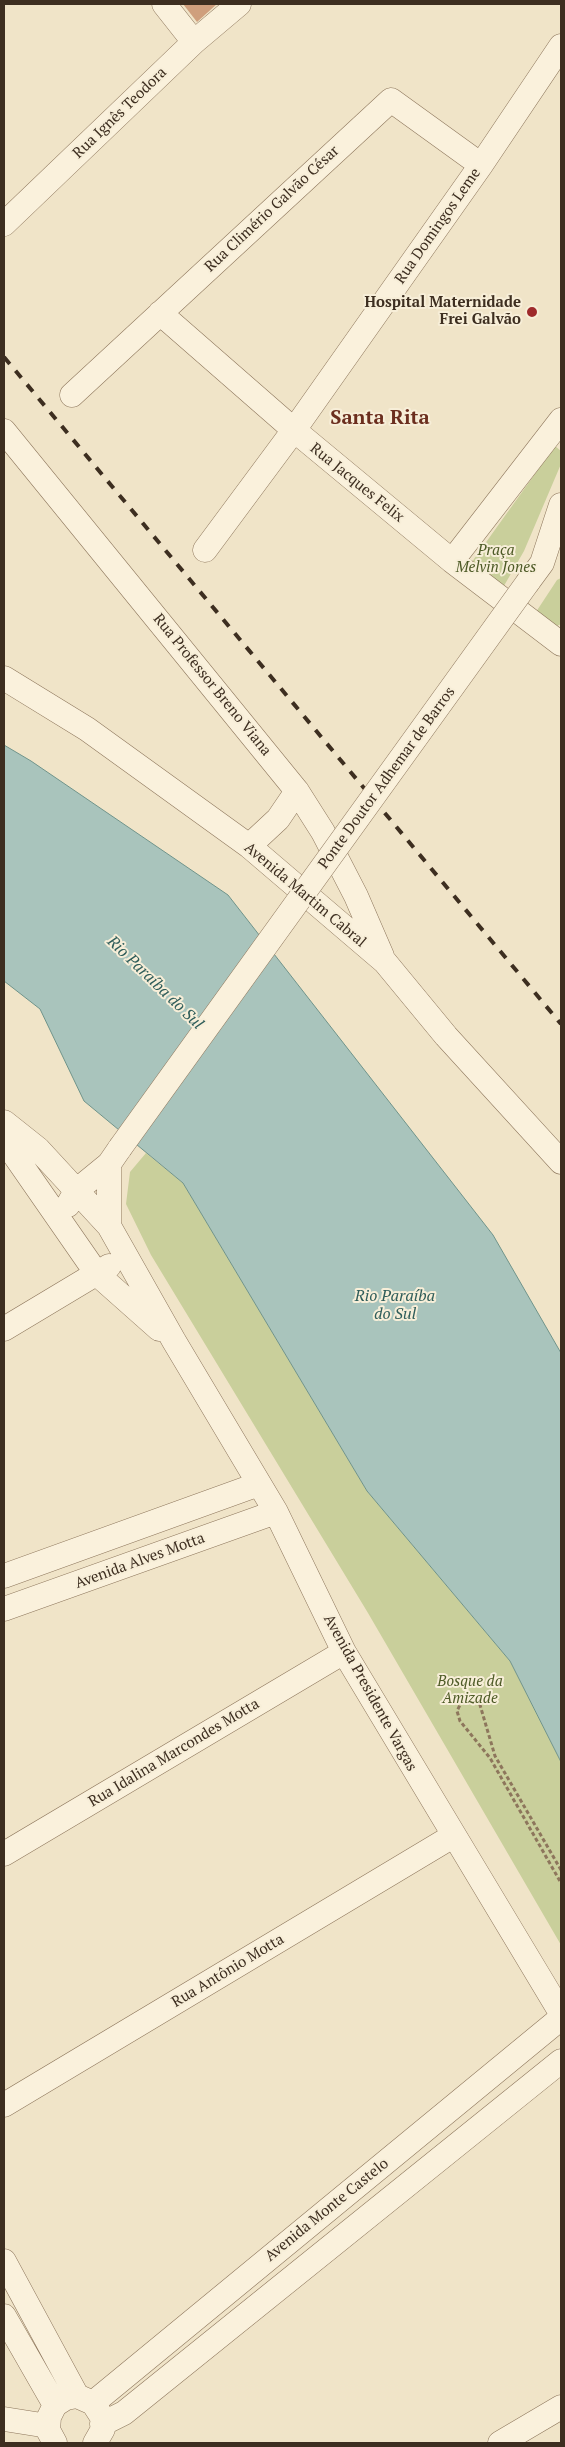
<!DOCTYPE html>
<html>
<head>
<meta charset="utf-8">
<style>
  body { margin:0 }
  #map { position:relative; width:565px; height:2447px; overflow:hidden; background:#f0e4c8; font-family:"PT Serif",serif }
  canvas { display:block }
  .frame { position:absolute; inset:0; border:5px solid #3d2e20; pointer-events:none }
</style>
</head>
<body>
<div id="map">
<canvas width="565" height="2447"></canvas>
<div class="frame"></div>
</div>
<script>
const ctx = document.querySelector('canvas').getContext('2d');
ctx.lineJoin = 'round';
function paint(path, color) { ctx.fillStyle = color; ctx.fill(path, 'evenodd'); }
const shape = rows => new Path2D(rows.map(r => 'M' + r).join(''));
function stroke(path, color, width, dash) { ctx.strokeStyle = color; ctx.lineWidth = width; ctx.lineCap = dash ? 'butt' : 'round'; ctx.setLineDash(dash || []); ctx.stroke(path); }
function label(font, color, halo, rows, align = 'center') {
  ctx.font = font + ' "PT Serif",serif'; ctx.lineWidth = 4; ctx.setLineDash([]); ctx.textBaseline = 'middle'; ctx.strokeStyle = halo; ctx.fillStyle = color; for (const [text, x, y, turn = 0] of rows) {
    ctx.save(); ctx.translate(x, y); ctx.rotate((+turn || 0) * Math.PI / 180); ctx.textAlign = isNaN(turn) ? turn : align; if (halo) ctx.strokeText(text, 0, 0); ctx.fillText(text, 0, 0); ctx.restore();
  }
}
const green = shape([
  [555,446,561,451,561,464,524,551,501,591,469,566],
  [561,578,561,624,553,628,534,615,557,580],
  [146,1153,183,1183,367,1491,510,1661,561,1762,561,1945,368,1613,151,1255,126,1204,130,1172]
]);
const water = shape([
  [4,745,31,761,228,895,493,1235,561,1353,561,1762,510,1661,367,1491,183,1183,84,1101,40,1009,4,981,4,745]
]);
const building = shape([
  [183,4,217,4,197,22]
]);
const path = shape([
  [561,1870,495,1756,480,1705,472,1701,461,1703,457,1711,460,1721,490,1758,561,1883]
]);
const minor = shape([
  [164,4,194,42],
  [4,224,194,42,239,4],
  [160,313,294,430,452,561,561,644],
  [72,395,391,100,481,165],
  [4,431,297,791,323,832,356,896,382,956],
  [205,550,294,430,481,165,561,46],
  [452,561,561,420],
  [528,582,542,563,561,505],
  [4,678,87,729,249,846,385,962,446,1036,561,1162],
  [249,846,278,819,297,791],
  [4,1122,38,1149,109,1226,174,1341,276,1512,344,1652,561,2013],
  [4,1140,97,1274,159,1329],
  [68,1205,76,1191,109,1164,120,1148],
  [109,1226,109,1164],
  [4,1329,109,1266],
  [4,1576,259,1484],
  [4,1609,276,1512],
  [4,1854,344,1652],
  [4,2105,453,1836],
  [4,2261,77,2396],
  [4,2316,55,2405],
  [93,2403,561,2018],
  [4,2419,48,2426],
  [102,2424,124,2413,561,2061],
  [55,2443,48,2430,49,2417,55,2405,66,2398,77,2396,93,2403,102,2417,103,2429,95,2443],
  [500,2443,561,2407]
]);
const rail = shape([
  [4,357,561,1024]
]);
const minorBridge = shape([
  [120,1148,528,582]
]);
const markers = [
  [532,312,6,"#9e2a2b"]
];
const streetNames = [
  ["Rua Ignês Teodora",120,113,-44],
  ["Rua Climério Galvão César",272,209,-43],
  ["Rua Domingos Leme",438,226,-55],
  ["Rua Jacques Felix",357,483,39],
  ["Rua Professor Breno Viana",212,685,51],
  ["Ponte Doutor Adhemar de Barros",387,778,-54],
  ["Avenida Martim Cabral",305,895,40],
  ["Avenida Alves Motta",140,1561,-20],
  ["Avenida Presidente Vargas",370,1693,61],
  ["Rua Idalina Marcondes Motta",174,1753,-31],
  ["Rua Antônio Motta",228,1971,-31],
  ["Avenida Monte Castelo",327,2210,-39]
];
const poiNames = [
  ["Hospital Maternidade",521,303],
  ["Frei Galvão",521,320]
];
const parkNames = [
  ["Praça",496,551],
  ["Melvin Jones",496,568],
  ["Bosque da",470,1682],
  ["Amizade",470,1699]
];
const waterNames = [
  ["Rio Paraíba do Sul",155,983,44],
  ["Rio Paraíba",395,1296],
  ["do Sul",395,1314]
];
const districtNames = [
  ["Santa Rita",380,418]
];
paint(green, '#c9cf9b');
paint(water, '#a9c4bc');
stroke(water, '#6f938a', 1);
paint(building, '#cf9f7d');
stroke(minor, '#8d765c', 25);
stroke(path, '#8d765c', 3, [4, 2.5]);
stroke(minor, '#faf1dc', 24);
stroke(rail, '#3d2e20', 4, [9, 9]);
stroke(minorBridge, '#8d765c', 25, []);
stroke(minorBridge, '#faf1dc', 24);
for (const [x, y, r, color] of markers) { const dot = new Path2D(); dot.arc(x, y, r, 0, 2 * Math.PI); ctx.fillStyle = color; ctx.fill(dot); stroke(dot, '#f7eed8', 2); }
label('15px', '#3d2e20', '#f7eed8', streetNames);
label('bold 15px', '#3d2e20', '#f7eed8', poiNames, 'right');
label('italic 15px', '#4d5a26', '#f7eed8', parkNames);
label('italic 16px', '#2f5d5a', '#f7eed8', waterNames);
label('bold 20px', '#6b2e1e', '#f7eed8', districtNames);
</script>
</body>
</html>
